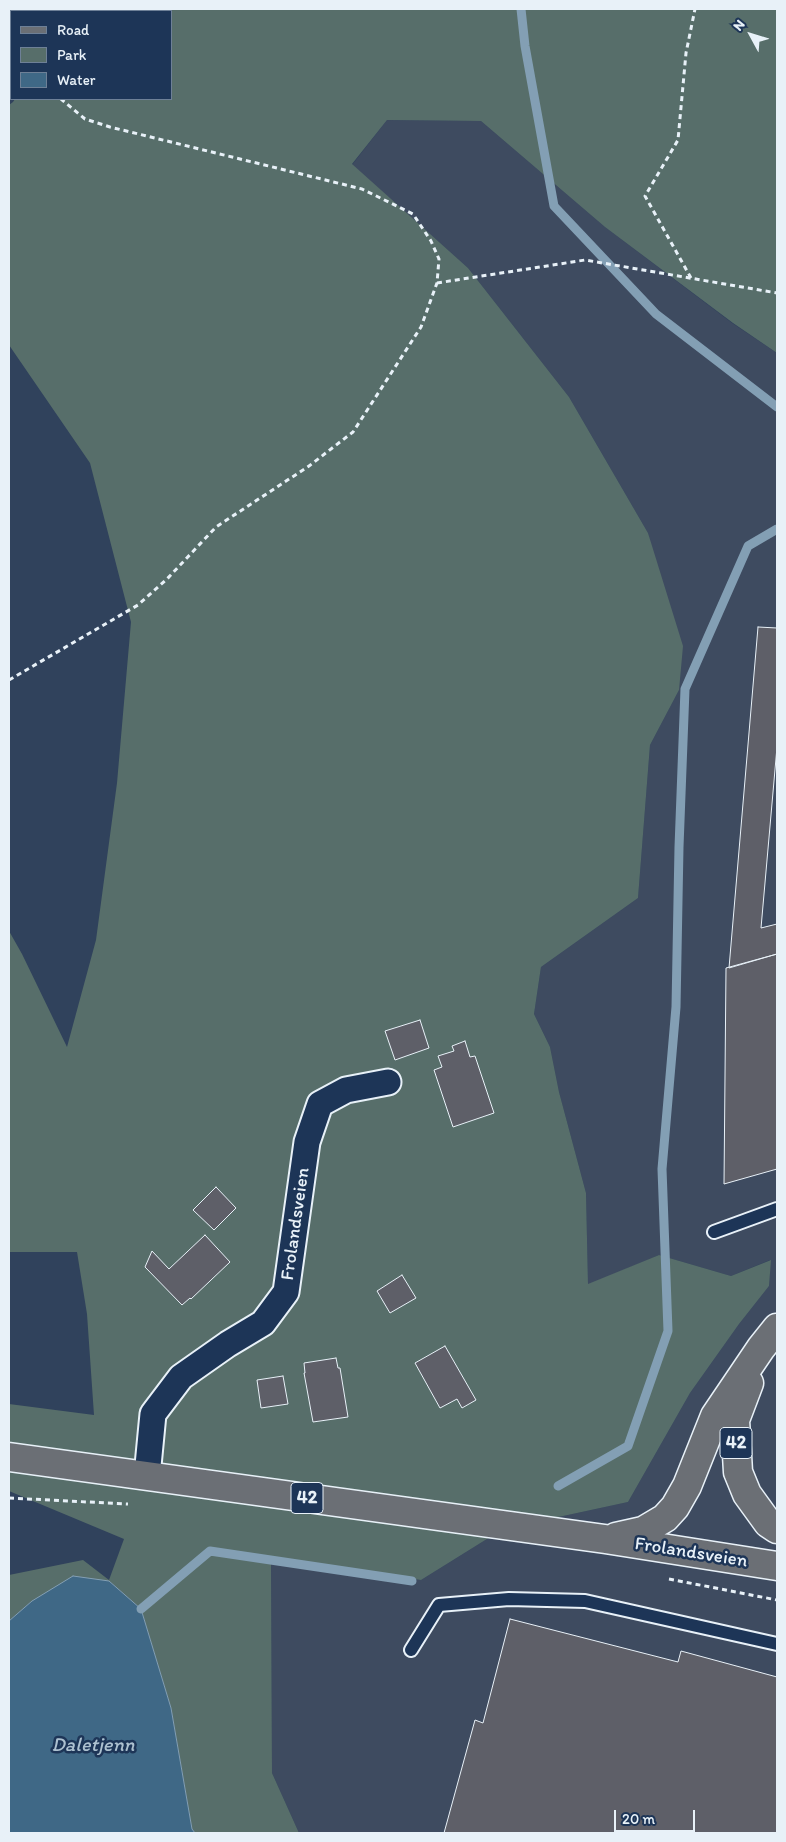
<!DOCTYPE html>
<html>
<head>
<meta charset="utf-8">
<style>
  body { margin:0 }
  #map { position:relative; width:786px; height:1842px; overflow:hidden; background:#30425c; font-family:Itim,sans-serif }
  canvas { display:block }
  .frame { position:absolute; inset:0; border:10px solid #e8f1f8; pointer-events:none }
  .legend { position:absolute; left:10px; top:10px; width:162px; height:90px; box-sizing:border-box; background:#1d3557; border:1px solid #6e8097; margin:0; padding:6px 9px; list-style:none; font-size:15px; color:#e8f1f8 }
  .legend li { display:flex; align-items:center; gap:10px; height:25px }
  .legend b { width:25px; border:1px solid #6e8097 }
  .north { position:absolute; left:726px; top:10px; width:50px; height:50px; -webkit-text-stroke:4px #1d3557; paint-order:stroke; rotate:309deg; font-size:14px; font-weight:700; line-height:20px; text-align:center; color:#e8f1f8 }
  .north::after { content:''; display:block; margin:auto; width:18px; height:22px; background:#e8f1f8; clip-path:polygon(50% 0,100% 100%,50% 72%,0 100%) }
  .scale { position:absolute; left:614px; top:1810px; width:81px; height:22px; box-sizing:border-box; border:2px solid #e8f1f8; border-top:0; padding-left:6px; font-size:15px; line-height:18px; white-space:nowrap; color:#e8f1f8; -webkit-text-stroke:4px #1d3557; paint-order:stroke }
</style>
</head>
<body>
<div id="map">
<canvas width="786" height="1842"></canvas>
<div class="frame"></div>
<ul class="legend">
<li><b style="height:6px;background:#6b6f75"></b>Road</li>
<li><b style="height:14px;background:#576e6a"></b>Park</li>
<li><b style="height:14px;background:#3f6886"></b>Water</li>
</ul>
<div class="north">N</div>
<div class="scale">20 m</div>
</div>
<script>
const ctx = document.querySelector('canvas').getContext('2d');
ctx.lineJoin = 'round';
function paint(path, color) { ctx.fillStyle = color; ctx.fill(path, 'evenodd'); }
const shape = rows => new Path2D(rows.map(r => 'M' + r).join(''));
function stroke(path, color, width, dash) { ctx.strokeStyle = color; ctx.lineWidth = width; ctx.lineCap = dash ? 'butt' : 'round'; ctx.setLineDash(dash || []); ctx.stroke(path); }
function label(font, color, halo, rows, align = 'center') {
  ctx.font = font + ' Itim,sans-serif'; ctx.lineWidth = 5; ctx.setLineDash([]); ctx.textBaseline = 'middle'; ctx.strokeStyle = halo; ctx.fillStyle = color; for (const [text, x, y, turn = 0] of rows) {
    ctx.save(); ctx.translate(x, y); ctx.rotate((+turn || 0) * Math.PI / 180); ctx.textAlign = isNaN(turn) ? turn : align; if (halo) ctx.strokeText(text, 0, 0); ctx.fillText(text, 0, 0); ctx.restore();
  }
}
const built = shape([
  [387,120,481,121,605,227,732,323,777,353,777,1833,299,1833,272,1773,271,1559,421,1580,503,1529,628,1502,690,1393,739,1324,769,1286,770,1260,731,1276,659,1255,588,1285,586,1193,559,1092,550,1047,534,1014,541,967,638,898,650,745,679,690,648,533,569,397,468,268,352,165]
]);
const green = shape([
  [41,9,777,9,777,353,733,323,605,227,481,121,387,120,352,164,468,268,569,397,648,533,683,646,679,690,650,745,638,898,541,967,534,1014,550,1047,559,1092,586,1193,588,1284,659,1255,731,1276,771,1260,769,1286,739,1324,690,1393,628,1502,503,1529,421,1580,271,1560,272,1773,299,1833,195,1833,192,1829,171,1708,141,1609,109,1581,32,1601,9,1621,9,1575,83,1560,109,1580,124,1539,9,1491,9,1404,94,1415,87,1314,77,1252,9,1252,9,931,22,954,67,1047,96,940,117,783,131,622,90,463,9,345,9,105,13,102,15,99,171,99,171,11,40,11]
]);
const water = shape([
  [73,1576,109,1581,141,1609,171,1708,192,1829,195,1833,9,1833,9,1621,32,1601,73,1576]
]);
const stream = shape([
  [521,9,525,46,554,206,656,314,777,407],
  [558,1486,628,1446,668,1331,662,1169,676,1007,679,847,685,689,748,546,777,529],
  [141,1609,210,1551,412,1581]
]);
const building = shape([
  [758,627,777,628,777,747,761,928,777,924,777,954,729,968,758,627],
  [777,954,777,1169,724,1184,726,968,777,954],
  [420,1020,429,1048,395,1060,385,1031,420,1020],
  [465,1041,470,1057,475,1056,494,1113,453,1127,434,1070,442,1067,438,1056,454,1051,452,1046,465,1041],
  [216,1187,236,1208,214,1230,193,1210,216,1187],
  [205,1235,230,1262,191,1299,190,1298,182,1305,145,1267,152,1251,169,1269,205,1235],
  [402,1275,416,1298,390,1313,377,1291,402,1275],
  [445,1346,476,1400,462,1408,457,1399,440,1408,415,1363,445,1346],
  [336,1358,338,1368,340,1368,348,1417,313,1422,304,1373,305,1373,304,1363,336,1358],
  [283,1376,288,1404,261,1408,257,1380,283,1376],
  [510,1619,678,1662,681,1651,777,1677,777,1833,444,1833,475,1720,483,1723,510,1619]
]);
const path = shape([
  [9,24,11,28],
  [691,278,645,196,678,140,686,53,695,9],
  [437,283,585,260,777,293],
  [9,680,138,605,167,579,216,527,309,466,353,432,421,327,437,283,439,259,431,241,413,214,362,189,110,127,85,119,61,99],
  [9,1498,128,1504],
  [669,1579,777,1600]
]);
const lane = shape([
  [714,1232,777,1209],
  [411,1650,439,1605,509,1599,585,1601,777,1644]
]);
const street = shape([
  [147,1476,153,1414,181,1377,228,1344,263,1323,286,1292,307,1142,320,1104,346,1090,388,1082]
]);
const primary = shape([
  [749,1383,735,1420,738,1472,747,1494,768,1523,777,1529],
  [9,1457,605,1539,777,1566],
  [616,1537,643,1531,665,1518,675,1507,687,1486,715,1416,761,1348,777,1328]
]);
const shields = [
  [736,1443,32],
  [307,1498,32]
];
const shieldNames = [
  ["42",736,1443],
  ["42",307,1498]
];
const streetNames = [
  ["Frolandsveien",296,1224,-82],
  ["Frolandsveien",691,1553,9]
];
const waterNames = [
  ["Daletjenn",93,1746]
];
paint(built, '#3e4b60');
paint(green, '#576e6a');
paint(water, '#3f6886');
stroke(water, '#839fb4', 1);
stroke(stream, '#839fb4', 9);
paint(building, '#5e5f68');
stroke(building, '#e8f1f8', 1);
stroke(lane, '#e8f1f8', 16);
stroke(street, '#e8f1f8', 29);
stroke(primary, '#e8f1f8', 31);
stroke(path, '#e8f1f8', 3, [5, 4]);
stroke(lane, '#1d3557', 12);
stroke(street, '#1d3557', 25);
stroke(primary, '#6b6f75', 28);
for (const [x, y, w] of shields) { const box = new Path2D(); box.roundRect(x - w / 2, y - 15.5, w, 31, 4); ctx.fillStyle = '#1d3557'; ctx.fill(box); stroke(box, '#e8f1f8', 1); }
label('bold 18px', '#e8f1f8', null, shieldNames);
label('19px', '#e8f1f8', '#1d3557', streetNames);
label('italic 20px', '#adc1d0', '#1d3557', waterNames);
</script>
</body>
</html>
